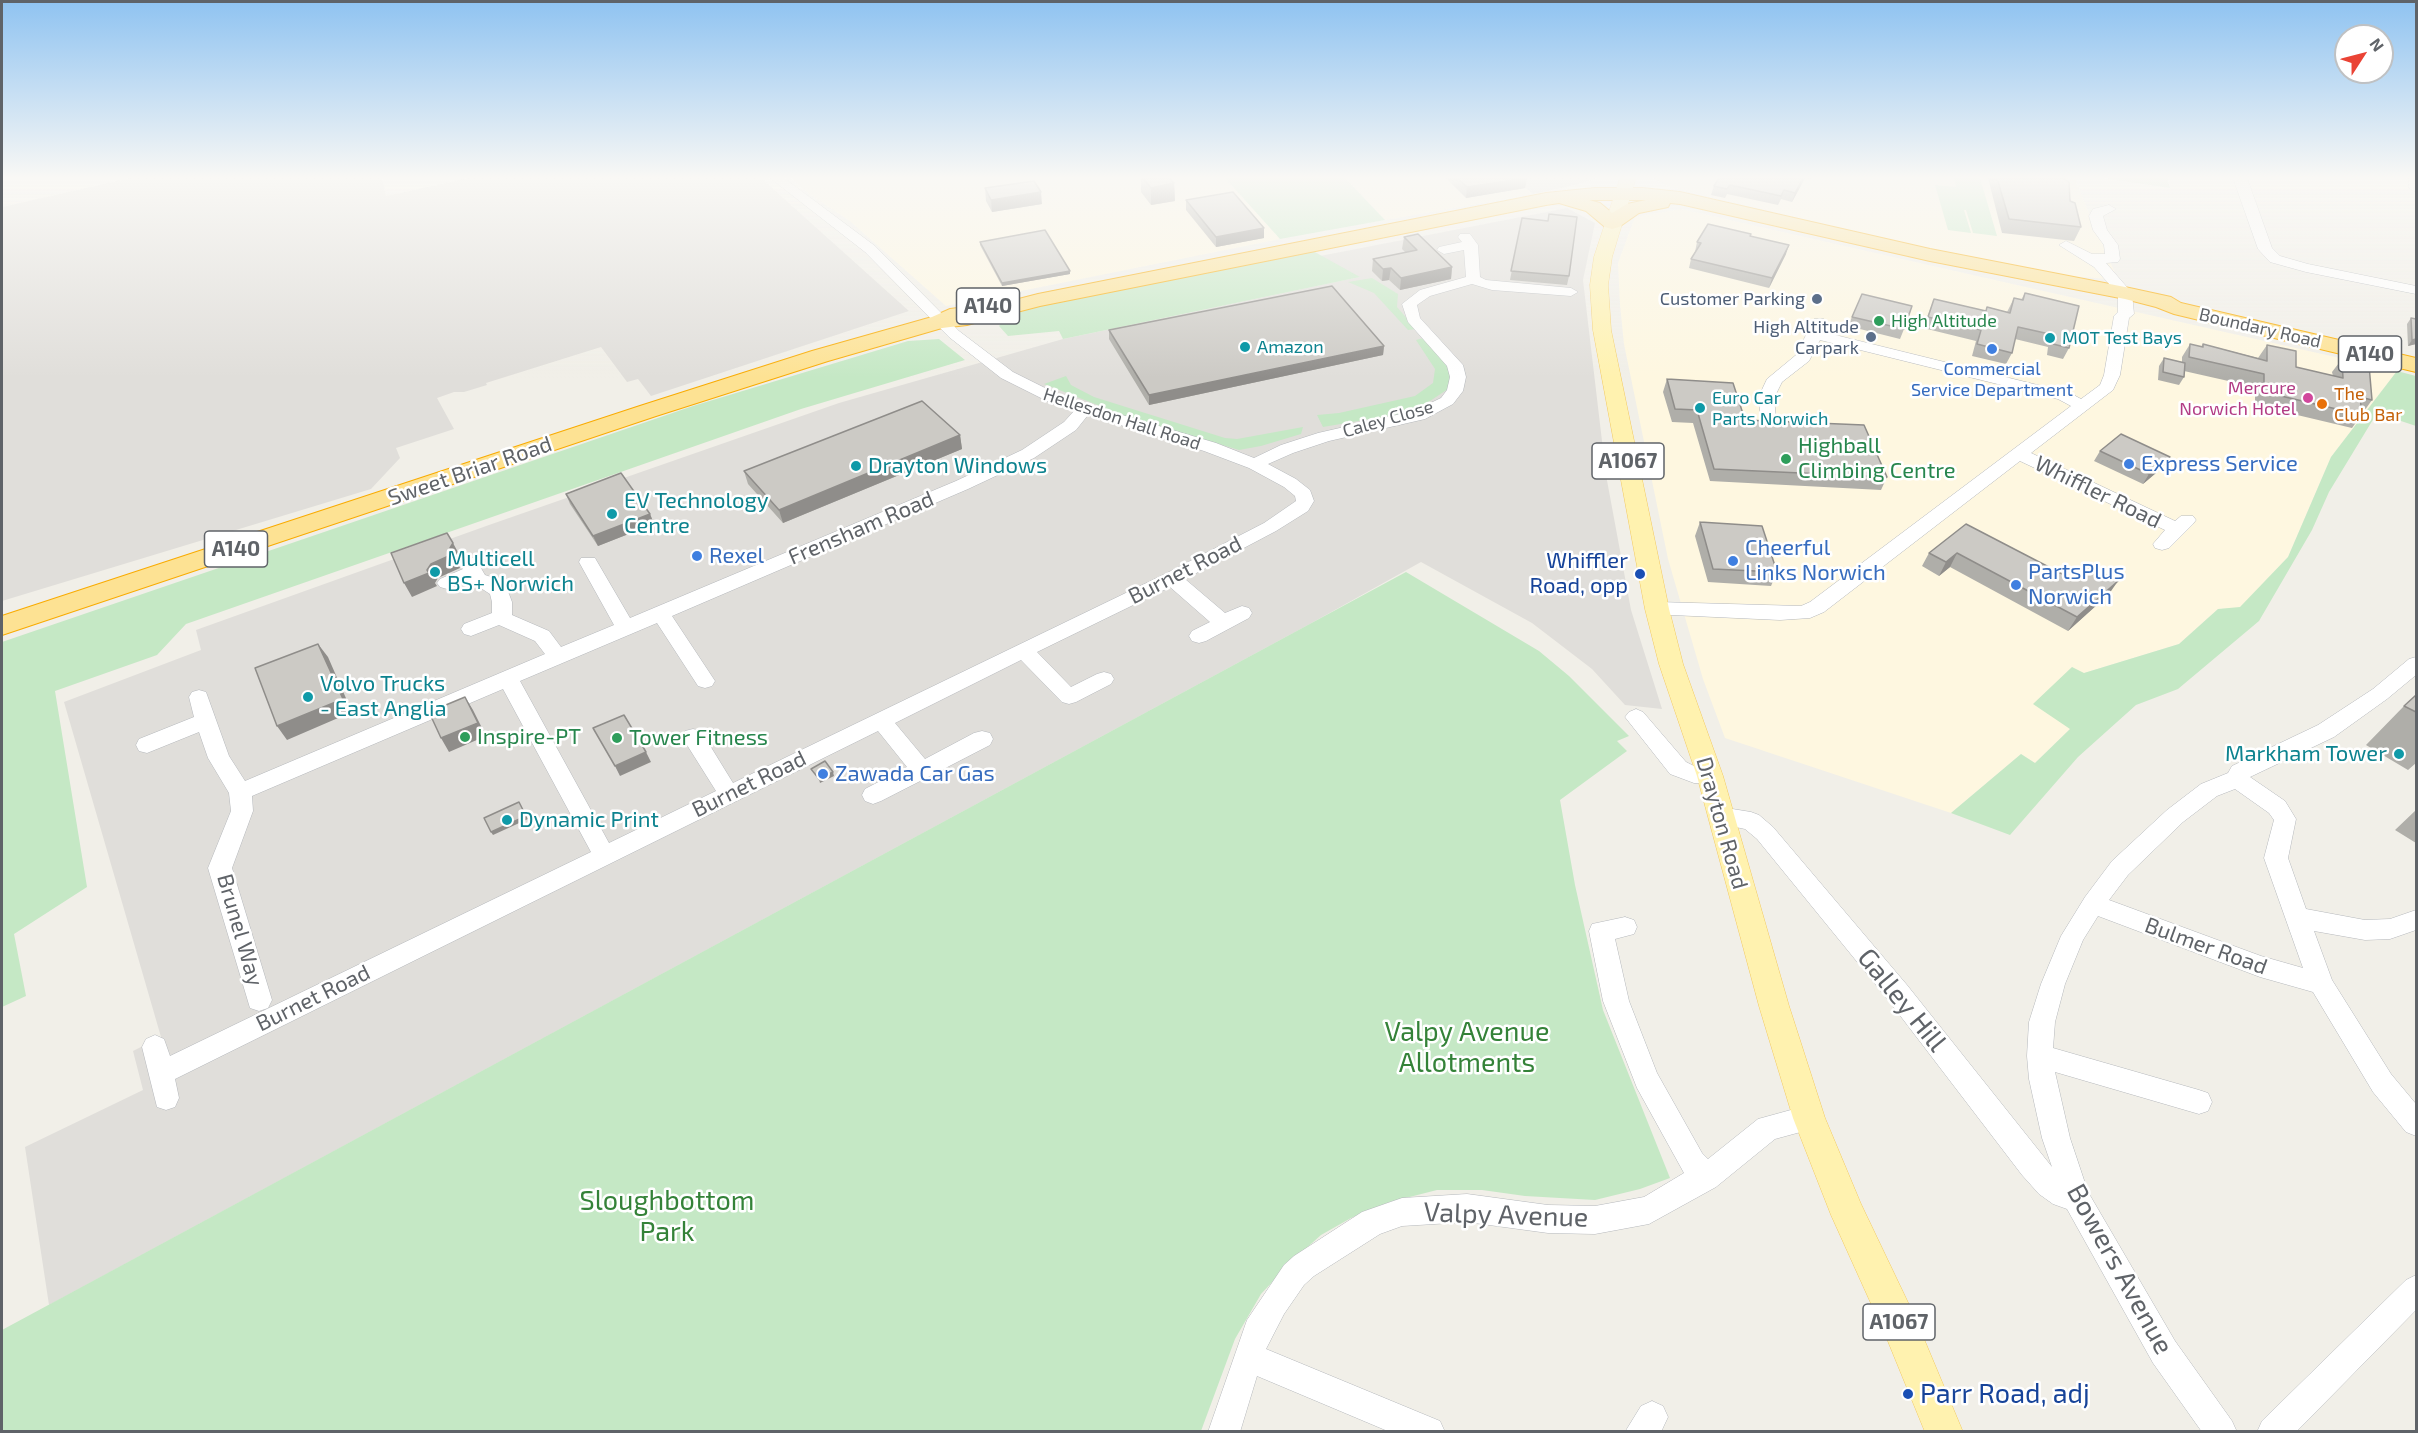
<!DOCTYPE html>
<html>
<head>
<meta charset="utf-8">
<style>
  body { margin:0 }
  #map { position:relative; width:2418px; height:1433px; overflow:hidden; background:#f1efe8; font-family:"Exo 2",sans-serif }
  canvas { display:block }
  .frame { position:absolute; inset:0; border:3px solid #5f6368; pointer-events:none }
  .north { position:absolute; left:2334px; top:24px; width:60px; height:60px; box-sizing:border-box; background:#fff; border:2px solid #bfc1c3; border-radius:50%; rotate:54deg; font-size:16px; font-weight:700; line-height:24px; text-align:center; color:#5f6368 }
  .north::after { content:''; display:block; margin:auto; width:21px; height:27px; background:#ea4335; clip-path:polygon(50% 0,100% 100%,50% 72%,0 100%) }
</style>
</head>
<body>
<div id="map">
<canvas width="2418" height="1433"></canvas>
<div class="frame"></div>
<div class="north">N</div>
</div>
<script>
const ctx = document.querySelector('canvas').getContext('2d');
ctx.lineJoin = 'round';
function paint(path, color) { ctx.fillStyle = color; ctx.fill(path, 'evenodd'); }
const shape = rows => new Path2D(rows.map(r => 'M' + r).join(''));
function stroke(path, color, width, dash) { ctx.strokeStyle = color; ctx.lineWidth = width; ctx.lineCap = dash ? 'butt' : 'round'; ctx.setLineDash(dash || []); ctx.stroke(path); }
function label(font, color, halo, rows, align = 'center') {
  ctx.font = font + ' "Exo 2",sans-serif'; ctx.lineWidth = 5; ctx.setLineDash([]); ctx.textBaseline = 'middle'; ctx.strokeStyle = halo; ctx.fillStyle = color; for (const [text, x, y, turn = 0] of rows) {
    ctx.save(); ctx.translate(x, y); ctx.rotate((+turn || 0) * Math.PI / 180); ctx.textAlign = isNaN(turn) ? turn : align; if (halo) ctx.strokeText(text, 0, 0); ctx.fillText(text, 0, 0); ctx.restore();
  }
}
const commercial = shape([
  [791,178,1225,178,1280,239,946,306,851,222,808,193],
  [1345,178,1514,178,1533,194,1385,220],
  [1653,178,2074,178,2118,280,2084,277,2072,279,1920,247,1670,187],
  [1681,209,2397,371,2331,457,2288,557,2240,608,2218,609,2179,644,2084,673,2070,729,2035,763,2021,754,1951,813,1725,738,1703,679,1668,559,1624,344,1620,304,1618,263,1635,217]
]);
const industrial = shape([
  [130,178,382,178,386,196,469,178,761,178,909,311,651,396,638,379,627,382,601,347,486,383,487,385,464,392,454,392,437,398,454,429,396,448,400,458,371,489,2,601,2,207],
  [1514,178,1597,178,1571,186,1533,194],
  [1567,208,1595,223,1583,280,1606,475,1631,610,1662,709,1625,705,1592,669,1532,623,1421,562,1308,625,49,1305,25,1147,143,1090,133,1051,161,1037,64,702,201,650,196,630,489,525,839,403,1063,339,1359,277,1320,256]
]);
const green = shape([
  [1225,178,1345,178,1385,220,1280,239],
  [1954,178,1980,178,1997,236,1973,233,1966,210,1964,210,1971,233,1948,230,1935,185,1956,187],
  [2104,178,2167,178,2170,188],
  [1313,251,1360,277,1063,339,1059,331,1008,336,999,326,1010,312],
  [1372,278,1398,294,1397,307,1416,329,1408,330,1374,293,1348,282],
  [1423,338,1444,360,1450,373,1448,389,1430,401,1405,413,1323,427,1317,415,1339,413,1415,396,1433,383,1435,369,1416,340],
  [939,339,965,360,801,409,186,624,157,655,55,691,87,887,14,934,26,996,2,1007,2,642,693,406,908,341],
  [2397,371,2416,376,2416,426,2377,413,2329,492,2312,530,2259,621,2178,689,2136,705,2078,757,2010,835,1951,813,2021,754,2035,763,2070,729,2033,704,2072,667,2084,673,2179,644,2218,609,2240,607,2288,557,2331,457],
  [1066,376,1071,385,1094,397,1225,438,1237,439,1303,427,1301,434,1261,446,1239,450,1128,417,1044,384],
  [1406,572,1539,651,1569,676,1629,736,1617,741,1627,751,1560,800,1575,885,1603,1010,1670,1178,1640,1189,1595,1200,1525,1196,1482,1190,1437,1190,1390,1202,1351,1218,1321,1235,1292,1261,1261,1294,1235,1339,1201,1431,2,1432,2,1330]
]);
const minor = shape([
  [770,178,784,178,875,246,959,331,1013,372,1065,398,1216,443,1254,458,1281,445,1318,433,1414,411,1441,398,1447,390,1450,377,1447,366,1408,322,1402,304,1420,290,1466,277,1464,250,1444,254,1437,250,1439,247,1462,242,1458,237,1460,234,1470,234,1478,245,1480,277,1486,280,1571,288,1578,292,1571,296,1492,290,1472,284,1430,296,1417,305,1420,318,1463,365,1466,377,1463,391,1453,404,1425,419,1329,441,1293,453,1268,464,1296,479,1310,490,1314,501,1308,511,1276,531,1185,579,1225,613,1242,606,1249,608,1252,613,1249,618,1206,641,1199,643,1192,641,1189,636,1192,631,1210,622,1170,587,1037,652,1071,687,1097,674,1104,672,1111,674,1114,679,1111,684,1076,702,1069,704,1062,702,1021,660,895,723,925,759,974,733,982,731,990,733,993,739,990,745,930,776,881,801,873,804,865,801,862,795,865,789,907,767,878,731,175,1079,179,1098,175,1107,166,1110,157,1107,142,1047,146,1039,155,1035,164,1039,170,1056,591,852,503,689,252,796,253,811,232,868,272,1000,268,1008,259,1011,250,1008,208,868,231,811,229,793,208,758,199,732,147,753,139,751,136,745,139,739,194,717,189,697,192,692,199,690,206,692,229,756,245,781,545,654,535,641,499,625,471,636,464,634,461,629,464,624,492,613,492,602,490,594,470,581,447,589,440,587,437,583,440,579,463,569,459,562,461,558,475,558,485,575,497,579,506,586,512,602,512,615,549,631,561,647,614,625,579,562,581,558,595,558,630,618,956,481,1022,450,1064,422,1074,411,1053,404,1001,378,949,337,865,252,770,178],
  [1088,415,1204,451,1249,468,1284,487,1295,496,1296,501,1264,523,1165,574,733,783,701,731,693,729,685,731,682,737,716,791,609,843,520,681,657,623,698,686,705,688,712,686,715,681,672,616,968,489,1034,458,1076,430,1088,415],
  [2233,178,2247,178,2272,248,2280,256,2308,264,2416,286,2416,294,2306,272,2270,262,2258,249,2233,178],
  [2409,178,2416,178,2416,192,2409,188,2409,178],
  [2109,205,2116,209,2103,216,2107,230,2118,245,2120,259,2118,262,2106,263,2132,293,2134,314,2129,318,2120,375,2113,390,2031,453,2175,521,2181,516,2193,516,2196,520,2193,524,2169,548,2162,550,2155,548,2153,544,2165,530,2020,461,1824,612,1810,618,1780,620,1650,614,1647,609,1650,604,1657,602,1801,606,1810,602,2071,406,2058,399,1820,340,1809,361,1782,382,1774,398,1776,418,1774,422,1762,422,1758,398,1767,379,1796,355,1814,319,1824,319,1827,322,1823,332,2070,393,2081,399,2100,385,2104,375,2114,316,2118,312,2118,294,2094,267,2059,245,2066,241,2092,254,2105,254,2104,245,2093,230,2089,216,2093,209,2109,205],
  [2416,657,2416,675,2387,699,2334,737,2250,777,2285,801,2296,819,2288,858,2306,909,2365,920,2390,919,2416,910,2416,930,2390,939,2365,940,2314,931,2332,980,2391,1074,2416,1104,2416,1136,2406,1132,2373,1092,2313,992,2260,977,2098,916,2083,940,2065,984,2055,1022,2053,1048,2199,1090,2208,1093,2212,1102,2208,1111,2199,1114,2055,1072,2070,1138,2088,1192,2175,1341,2232,1421,2237,1432,2202,1432,2153,1363,2067,1209,2053,1204,2039,1194,2022,1175,1889,1001,1757,839,1745,829,1712,822,1709,816,1712,810,1720,807,1751,812,1759,815,1773,827,1907,985,2052,1167,2042,1138,2029,1079,2027,1056,2029,1022,2041,984,2061,936,2085,897,2112,861,2167,810,2201,784,2228,773,2232,766,2318,725,2373,689,2409,659,2416,657],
  [2235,789,2269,813,2274,820,2264,858,2303,968,2261,956,2109,900,2128,875,2183,822,2217,796,2235,789],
  [1636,709,1643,712,1686,762,1696,767,1718,770,1721,776,1718,782,1710,784,1694,783,1670,774,1625,717,1629,712,1636,709],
  [1625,917,1634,920,1637,927,1634,934,1615,939,1629,1001,1657,1073,1702,1153,1708,1159,1758,1119,1809,1105,1819,1109,1822,1118,1819,1127,1775,1139,1716,1187,1649,1224,1595,1234,1548,1233,1467,1222,1402,1226,1380,1234,1314,1276,1304,1285,1284,1314,1266,1349,1440,1421,1445,1432,1390,1432,1257,1376,1240,1432,1208,1432,1247,1320,1284,1265,1294,1256,1362,1212,1402,1198,1467,1194,1548,1205,1595,1206,1644,1197,1684,1173,1637,1088,1603,1001,1589,931,1592,924,1625,917],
  [2416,1275,2416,1310,2296,1432,2257,1432,2262,1421,2406,1280,2416,1275],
  [1652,1401,1663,1406,1668,1417,1661,1432,1625,1432,1641,1406,1652,1401]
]);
const major = shape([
  [1620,178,1636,178,1612,257,1608,285,1611,330,1669,609,1683,664,1723,776,1789,1006,1825,1118,1861,1204,1914,1315,1963,1432,1925,1432,1887,1339,1831,1215,1793,1118,1759,1006,1697,776,1659,664,1645,609,1593,330,1590,285,1594,257,1620,178]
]);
const highway = shape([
  [1595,188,1642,188,1680,192,1930,249,2125,287,2171,297,2181,303,2416,358,2416,372,2174,314,2156,307,2125,299,1930,261,1680,204,1670,203,1668,207,1639,213,1619,227,1612,229,1605,227,1586,211,1559,203,1546,205,1040,306,967,325,942,328,828,361,656,416,2,635,2,616,640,406,812,351,932,317,950,309,958,308,968,312,1038,294,1546,193,1595,188],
  [1589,200,1646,200,1627,204,1612,213,1600,203,1589,200]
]);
const wall = shape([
  [1141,178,1169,178,1174,183,1175,201,1151,205,1141,192],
  [1446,178,1527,178,1525,188,1466,198],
  [1718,178,1811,178,1810,179,1805,178,1792,202,1781,199,1778,205,1727,194,1725,198,1711,195,1714,186,1719,178],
  [1988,178,2062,178,2081,227,2074,241,2002,233],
  [985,188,1042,204,992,212,986,201],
  [1186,200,1264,238,1216,247,1186,210],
  [1522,218,1569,276,1567,285,1510,280],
  [1750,236,1786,254,1769,288,1689,268,1691,259,1695,252,1697,242],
  [1404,237,1452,267,1451,279,1400,290,1389,280,1382,281,1372,271,1373,259,1406,253,1402,249],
  [980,242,1070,271,1070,274,1002,286,980,245],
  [2025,293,2069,348,2063,359,2047,355,2048,347,2015,339,2012,353,2006,364,1972,356,1976,341,1923,328,1934,299,1986,311,1987,307,2007,312,2014,298,2021,300],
  [1862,294,1904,329,1900,339,1848,326],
  [2411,318,2416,319,2416,344,2408,346,2407,324],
  [1109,330,1384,346,1383,355,1149,405,1109,339],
  [2190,344,2201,347,2203,344,2258,358,2267,345,2296,367,2333,376,2332,372,2342,359,2372,400,2352,428,2255,405,2255,387,2184,371,2184,377,2179,385,2158,380,2159,366,2164,358,2182,362,2182,357],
  [1667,379,1745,420,1887,477,1881,490,1710,481,1693,423,1672,422,1663,392],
  [960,435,962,449,783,523,748,484,744,471],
  [2100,451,2163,467,2143,484,2094,461],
  [566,494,650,514,654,524,598,546,570,504],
  [1700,522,1777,572,1771,586,1708,582,1695,536],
  [1966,524,2070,578,2109,594,2068,631,1950,567,1939,576,1922,566,1929,553],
  [2416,695,2416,763,2408,770,2366,745,2404,706],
  [2416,810,2416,843,2395,830]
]);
const shadedWall = shape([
  [1527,178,1525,188,1466,198,1467,187],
  [1803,178,1805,178,1792,202,1795,193],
  [1174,183,1175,201,1151,205,1151,188],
  [1041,192,1042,204,992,212,991,200],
  [1264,228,1264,238,1216,247,1216,237],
  [1789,245,1786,254,1769,288,1772,278],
  [1452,267,1451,279,1400,290,1401,278],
  [1391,268,1389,280,1382,281,1383,269],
  [1070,271,1070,274,1002,286,1002,283],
  [2416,339,2416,344,2408,346,2412,340],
  [1384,346,1383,355,1149,405,1149,395],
  [960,435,962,449,783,523,779,510],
  [2170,457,2163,467,2143,484,2149,474],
  [650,514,654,524,598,546,593,536],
  [453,543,460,556,457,561,460,568,438,578,435,583,437,586,412,597,404,583,427,570,431,564,450,548],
  [1957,553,1950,567,1939,576,1946,562],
  [2118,581,2109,594,2068,631,2077,617],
  [318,644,328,657,352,712,287,740,277,726],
  [465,697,473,710,486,736,449,752,441,738],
  [646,752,651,762,620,776,615,766],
  [833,772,834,776,820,783,819,779],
  [519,802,528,819,493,835,491,832]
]);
const building = shape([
  [1143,178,1169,178,1174,183,1151,188,1143,178],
  [1457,178,1527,178,1467,187,1457,178],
  [1719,178,1803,178,1795,193,1784,190,1781,196,1730,185,1727,189,1714,186,1719,178],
  [1997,178,2062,178,2069,182,2070,201,2075,203,2081,227,2009,219,1997,178],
  [1034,181,1041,192,991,200,985,188,1034,181],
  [1233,192,1264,228,1216,237,1186,200,1233,192],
  [1549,214,1577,217,1569,276,1511,271,1522,218,1548,221,1549,214],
  [1708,224,1751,234,1750,236,1789,245,1772,278,1691,259,1701,243,1697,242,1708,224],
  [1045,230,1070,271,1002,283,980,242,1045,230],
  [1418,234,1452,267,1401,278,1391,268,1383,269,1373,259,1417,250,1404,237,1418,234],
  [1332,286,1384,346,1149,395,1109,330,1332,286],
  [2025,293,2079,306,2069,348,2053,344,2054,335,2018,327,2012,353,1977,344,1981,330,1928,317,1934,299,1986,311,1987,307,2010,313,2014,298,2023,300,2025,293],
  [1862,294,1912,306,1904,329,1852,317,1862,294],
  [2411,318,2416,319,2416,339,2412,340,2411,318],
  [2190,344,2203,347,2203,344,2267,361,2267,345,2296,351,2296,367,2343,378,2342,359,2369,365,2372,400,2360,397,2362,415,2264,392,2264,374,2189,357,2190,344],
  [2164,358,2185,363,2184,377,2163,372,2164,358],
  [1667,379,1733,383,1745,420,1864,425,1887,477,1714,469,1697,410,1675,409,1667,379],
  [922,401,960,435,779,510,744,471,922,401],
  [2121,434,2170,457,2149,474,2100,451,2121,434],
  [621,473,650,514,593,536,566,494,621,473],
  [1700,522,1762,526,1777,572,1713,569,1700,522],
  [1966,524,2070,578,2086,564,2118,581,2077,617,1957,553,1946,562,1929,553,1966,524],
  [447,533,453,543,450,548,453,554,431,564,427,570,429,573,404,583,391,553,447,533],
  [318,644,343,699,277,726,255,668,318,644],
  [2416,695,2416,712,2404,706,2416,695],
  [465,697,478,723,441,738,429,712,465,697],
  [624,715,646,752,615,766,593,728,624,715],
  [825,761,833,772,819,779,811,769,825,761],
  [519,802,526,816,491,832,484,818,519,802]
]);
const markers = [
  [1817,299,6,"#5c6f8a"],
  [1879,321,6,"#2e9e5b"],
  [1871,337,6,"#5c6f8a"],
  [2050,338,6,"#0f9aa8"],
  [1245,347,6,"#0f9aa8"],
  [1992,349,6,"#3f7fe0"],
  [2308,398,6,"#d1479c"],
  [2322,404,6,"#e8710a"],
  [1700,408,6,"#0f9aa8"],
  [1786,459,6,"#2e9e5b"],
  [2129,464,6,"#3f7fe0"],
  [856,466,6,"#0f9aa8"],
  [612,514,6,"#0f9aa8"],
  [697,556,6,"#3f7fe0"],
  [1733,561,6,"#3f7fe0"],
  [435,572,6,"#0f9aa8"],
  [1640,574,6,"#1a4fb4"],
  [2016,585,6,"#3f7fe0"],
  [308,697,6,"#0f9aa8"],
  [465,737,6,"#2e9e5b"],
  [617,738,6,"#2e9e5b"],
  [2399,754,6,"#0f9aa8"],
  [823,774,6,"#3f7fe0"],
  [507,820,6,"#0f9aa8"],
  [1908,1394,6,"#1a4fb4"]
];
const farServicenames = [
  ["Customer Parking",1805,299],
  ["High Altitude",1859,327],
  ["Carpark",1859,348]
];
const farLeisurenames = [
  ["High Altitude",1891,321]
];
const farStreetnames = [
  ["Boundary Road",2260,328,13],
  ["Hellesdon Hall Road",1122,419,18],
  ["Caley Close",1388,419,-16]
];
const farCulturenames = [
  ["MOT Test Bays",2062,338],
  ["Amazon",1257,347],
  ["Euro Car",1712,398],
  ["Parts Norwich",1712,419]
];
const farShopnames = [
  ["Commercial",1992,369],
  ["Service Department",1992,390]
];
const farHotelnames = [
  ["Mercure",2296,388],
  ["Norwich Hotel",2296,409]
];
const farFoodnames = [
  ["The",2334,394],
  ["Club Bar",2334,415]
];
const shields = [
  [988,306,63],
  [2370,354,63],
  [1628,461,72],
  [236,549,63],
  [1899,1322,72]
];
const shieldNames = [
  ["A140",988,306],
  ["A140",2370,354],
  ["A1067",1628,461],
  ["A140",236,549],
  ["A1067",1899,1322]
];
const leisureNames = [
  ["Highball",1798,446],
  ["Climbing Centre",1798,471],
  ["Inspire-PT",477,737],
  ["Tower Fitness",629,738]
];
const shopNames = [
  ["Express Service",2141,464],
  ["Cheerful",1745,548],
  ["Links Norwich",1745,573],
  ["Rexel",709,556],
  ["PartsPlus",2028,572],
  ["Norwich",2028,597],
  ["Zawada Car Gas",835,774]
];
const cultureNames = [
  ["Drayton Windows",868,466],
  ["EV Technology",624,501],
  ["Centre",624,526],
  ["Multicell",447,559],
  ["BS+ Norwich",447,584],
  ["Volvo Trucks",320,684],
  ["- East Anglia",320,709],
  ["Markham Tower",2387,754,"right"],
  ["Dynamic Print",519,820]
];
const streetNames = [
  ["Sweet Briar Road",470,471,-19],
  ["Whiffler Road",2098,492,26],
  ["Frensham Road",861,528,-23],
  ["Burnet Road",1185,570,-27],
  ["Burnet Road",749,784,-26],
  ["Drayton Road",1722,823,74],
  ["Brunel Way",240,930,74],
  ["Bulmer Road",2206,946,20],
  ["Burnet Road",313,998,-26]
];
const transitNames = [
  ["Whiffler",1628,561],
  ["Road, opp",1628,586]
];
const nearStreetnames = [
  ["Galley Hill",1902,1000,51],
  ["Valpy Avenue",1506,1215,2],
  ["Bowers Avenue",2120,1269,61]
];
const nearParknames = [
  ["Valpy Avenue",1467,1032],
  ["Allotments",1467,1063],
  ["Sloughbottom",667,1201],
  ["Park",667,1232]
];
const nearTransitnames = [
  ["Parr Road, adj",1920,1394]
];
paint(commercial, '#fef7e0');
paint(industrial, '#e0deda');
paint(green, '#c5e8c5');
stroke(minor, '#b5b8bc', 1);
stroke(major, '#f2c960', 1);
stroke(highway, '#f9ab00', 2);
paint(minor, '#fff');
paint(major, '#fff2af');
paint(highway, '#fde293');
paint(wall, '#afaea9');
paint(shadedWall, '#8f8d8a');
paint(building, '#cccac5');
stroke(building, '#8f8d8a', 1.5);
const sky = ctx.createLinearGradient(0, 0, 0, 378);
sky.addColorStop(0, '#8fc3f1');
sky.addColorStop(0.47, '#f9f8f5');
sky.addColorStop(1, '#f9f8f500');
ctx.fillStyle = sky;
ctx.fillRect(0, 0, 2418, 378);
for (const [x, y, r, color] of markers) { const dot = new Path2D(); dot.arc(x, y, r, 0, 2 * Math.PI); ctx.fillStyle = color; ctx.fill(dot); stroke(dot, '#fff', 2); }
label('18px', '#4e5e75', '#fff', farServicenames, 'right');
label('18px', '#27864d', '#fff', farLeisurenames, 'left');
label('18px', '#5f6368', '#fff', farStreetnames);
label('18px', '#0d838f', '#fff', farCulturenames, 'left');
label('18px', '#366cbe', '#fff', farShopnames);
label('18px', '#b23c85', '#fff', farHotelnames, 'right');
label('18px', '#c56008', '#fff', farFoodnames, 'left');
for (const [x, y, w] of shields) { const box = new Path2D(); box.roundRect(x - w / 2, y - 18, w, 36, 4.5); ctx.fillStyle = '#fff'; ctx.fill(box); stroke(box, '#5f6368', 1.5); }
label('bold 21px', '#5f6368', null, shieldNames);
label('22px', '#27864d', '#fff', leisureNames, 'left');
label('22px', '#366cbe', '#fff', shopNames, 'left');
label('22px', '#0d838f', '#fff', cultureNames, 'left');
label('22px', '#5f6368', '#fff', streetNames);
label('22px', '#164399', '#fff', transitNames, 'right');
label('27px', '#5f6368', '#fff', nearStreetnames);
label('27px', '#348238', '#fff', nearParknames);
label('27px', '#164399', '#fff', nearTransitnames, 'left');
</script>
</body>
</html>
